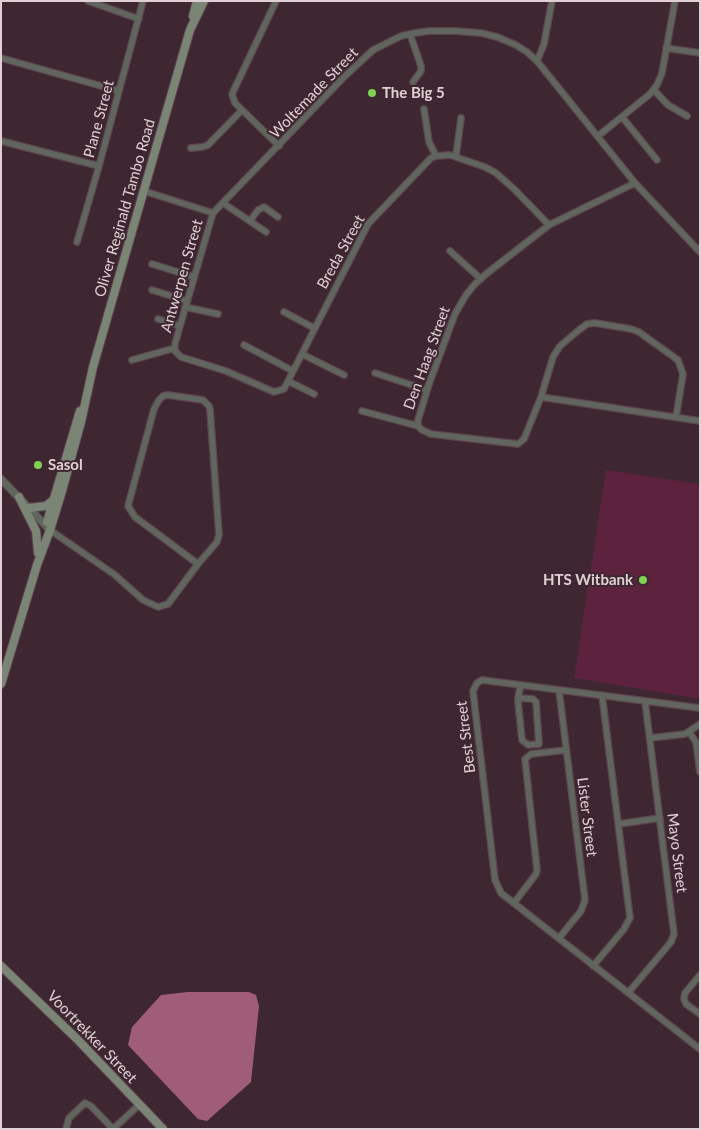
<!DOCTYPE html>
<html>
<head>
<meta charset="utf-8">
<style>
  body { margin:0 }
  #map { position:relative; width:701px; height:1130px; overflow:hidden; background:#3f2731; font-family:Lato,sans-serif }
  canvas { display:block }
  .frame { position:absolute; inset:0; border:2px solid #e0d0d6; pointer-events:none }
</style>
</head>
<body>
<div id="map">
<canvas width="701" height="1130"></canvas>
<div class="frame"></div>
</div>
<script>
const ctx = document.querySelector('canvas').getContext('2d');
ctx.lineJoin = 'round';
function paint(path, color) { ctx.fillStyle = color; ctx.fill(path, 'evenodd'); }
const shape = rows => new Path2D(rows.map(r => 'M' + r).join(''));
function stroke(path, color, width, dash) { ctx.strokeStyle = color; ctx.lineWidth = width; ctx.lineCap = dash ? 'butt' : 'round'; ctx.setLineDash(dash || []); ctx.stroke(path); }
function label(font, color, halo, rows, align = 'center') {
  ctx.font = font + ' Lato,sans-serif'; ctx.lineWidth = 4; ctx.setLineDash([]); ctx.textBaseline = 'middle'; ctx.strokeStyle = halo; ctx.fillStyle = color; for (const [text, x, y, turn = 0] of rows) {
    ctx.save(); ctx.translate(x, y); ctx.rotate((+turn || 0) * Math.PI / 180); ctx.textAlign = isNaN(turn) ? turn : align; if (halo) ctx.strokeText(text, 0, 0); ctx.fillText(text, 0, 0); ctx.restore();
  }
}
const green = shape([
  [606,470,700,484,700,699,574,678]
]);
const water = shape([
  [188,992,249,992,256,995,259,1006,251,1082,207,1121,198,1119,128,1045,132,1027,161,995]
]);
const minor = shape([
  [88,1,139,19],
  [276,1,232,94,235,103,279,146],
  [410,34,421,66,421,71,413,82],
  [666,48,700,53],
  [1,58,119,91],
  [537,61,544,44,552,1],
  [654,90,668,105,687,116],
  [424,109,429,142,436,156],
  [622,117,657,160],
  [598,136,650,94,657,85,662,73,675,1],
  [1,141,99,166],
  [191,148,202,147,208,145,242,110],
  [456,156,461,118],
  [144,191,213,213,344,77,373,50,401,36,415,33,429,31,455,31,481,33,497,37,516,45,527,52,537,61,635,183,700,252],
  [223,203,266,232],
  [213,213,180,326,175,344,175,351,181,357,226,371,274,392,284,389,368,224,431,158,436,156,450,155,485,167,496,173,514,189,549,225],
  [250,221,258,210,264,207,278,217],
  [77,242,99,166,143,1],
  [450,251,481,279],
  [152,264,194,277],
  [152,290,187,301],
  [185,307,218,314],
  [284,312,314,328],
  [158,319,180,326],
  [244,345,293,371],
  [302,354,344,375],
  [132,360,175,348],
  [375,373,427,390],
  [288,381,314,394],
  [541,397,700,421],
  [362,411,418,426,422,430,431,434,518,444,524,439,541,397,553,357,560,346,579,330,587,324,595,323,631,329,639,332,678,360,683,374,676,417],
  [418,426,418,420,429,384,455,314,466,295,475,284,486,274,549,225,635,183],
  [50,530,115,575,143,600,158,607,168,604,198,564,217,542,219,535,210,409,209,406,203,400,168,395,163,396,159,400,154,409,128,506,135,517,198,564],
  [518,698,533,699,536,702,539,744,528,745,522,740,518,701,518,698,519,693,521,685],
  [700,708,482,680,477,683,473,691,495,880,501,893,700,1049],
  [689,732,696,742,700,772],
  [650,738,685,734,700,724],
  [619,824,660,818],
  [514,903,536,874,537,870,525,759,531,754,566,750],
  [559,938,581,911,585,900,559,690],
  [593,966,624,929,630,918,602,695],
  [700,975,685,993,684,999,686,1004,700,1014],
  [628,993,671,942,674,934,645,701],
  [66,1129,69,1118,85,1103,91,1106,113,1129],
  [113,1129,139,1105]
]);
const tertiary = shape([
  [1,479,50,530]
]);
const secondary = shape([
  [193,16,197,1],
  [19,497,36,531,38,553],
  [28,508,46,506,53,500],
  [47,522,80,411],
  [1,684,37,565,50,530,62,491,81,422,93,367,190,30,204,1],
  [1,966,77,1039,163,1129]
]);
const markers = [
  [372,93,5,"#7ed153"],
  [38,465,5,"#7ed153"],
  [643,580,5,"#7ed153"]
];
const streetNames = [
  ["Woltemade Street",314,93,-46],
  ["Plane Street",99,119,-75],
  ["Oliver Reginald Tambo Road",125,208,-74],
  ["Breda Street",341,252,-61],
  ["Antwerpen Street",182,276,-74],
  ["Den Haag Street",427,358,-70],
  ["Best Street",466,737,-97],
  ["Lister Street",587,817,83],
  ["Mayo Street",677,853,83],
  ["Voortrekker Street",92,1037,46]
];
const poiNames = [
  ["The Big 5",382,93],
  ["Sasol",48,465],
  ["HTS Witbank",633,580,"right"]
];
paint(green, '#5d233e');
paint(water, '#9f5d79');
stroke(minor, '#5c454f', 8);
stroke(tertiary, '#5c454f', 9);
stroke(secondary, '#5c454f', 10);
stroke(minor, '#60665d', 5.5);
stroke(tertiary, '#60665d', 7);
stroke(secondary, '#7a8576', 8);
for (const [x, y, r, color] of markers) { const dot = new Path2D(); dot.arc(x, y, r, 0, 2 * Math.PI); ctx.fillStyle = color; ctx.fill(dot); stroke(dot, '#3f2731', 2); }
label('15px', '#e0d0d6', '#3f2731', streetNames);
label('bold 15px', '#e0d0d6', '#3f2731', poiNames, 'left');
</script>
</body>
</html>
